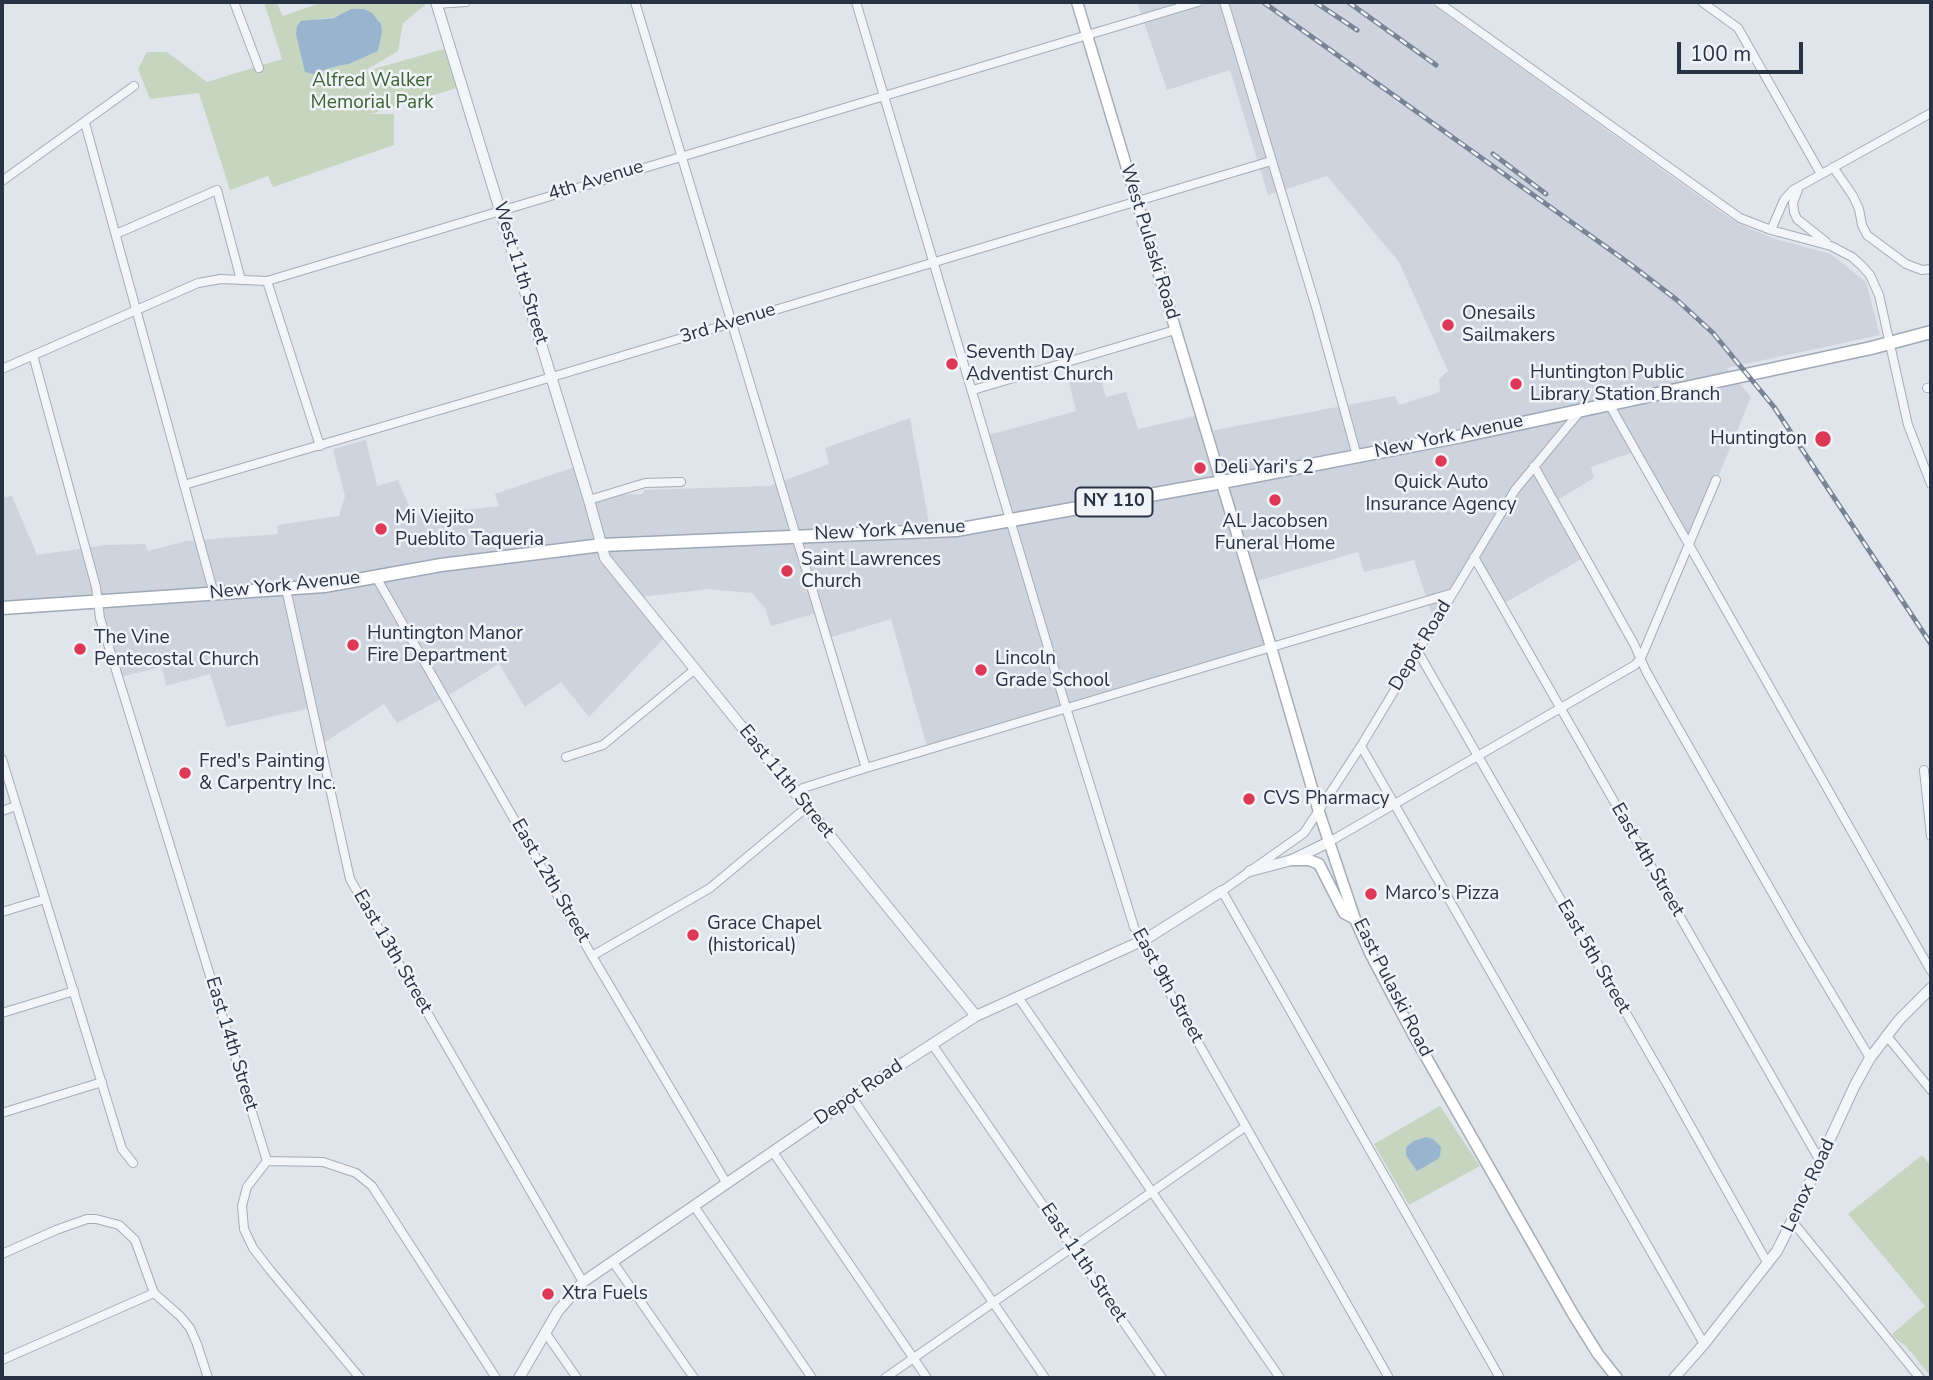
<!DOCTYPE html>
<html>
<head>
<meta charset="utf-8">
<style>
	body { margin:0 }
	#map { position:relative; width:1933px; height:1380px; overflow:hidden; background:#e0e5eb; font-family:"Nunito Sans",sans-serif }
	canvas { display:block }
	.frame { position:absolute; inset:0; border:4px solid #273244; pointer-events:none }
	.scale { position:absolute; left:1677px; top:42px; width:126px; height:32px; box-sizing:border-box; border:4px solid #273244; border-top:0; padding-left:9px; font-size:21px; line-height:24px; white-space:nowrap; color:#273244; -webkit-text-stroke:5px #f0f3f8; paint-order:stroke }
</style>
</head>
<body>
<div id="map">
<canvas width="1933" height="1380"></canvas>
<div class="frame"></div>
<div class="scale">100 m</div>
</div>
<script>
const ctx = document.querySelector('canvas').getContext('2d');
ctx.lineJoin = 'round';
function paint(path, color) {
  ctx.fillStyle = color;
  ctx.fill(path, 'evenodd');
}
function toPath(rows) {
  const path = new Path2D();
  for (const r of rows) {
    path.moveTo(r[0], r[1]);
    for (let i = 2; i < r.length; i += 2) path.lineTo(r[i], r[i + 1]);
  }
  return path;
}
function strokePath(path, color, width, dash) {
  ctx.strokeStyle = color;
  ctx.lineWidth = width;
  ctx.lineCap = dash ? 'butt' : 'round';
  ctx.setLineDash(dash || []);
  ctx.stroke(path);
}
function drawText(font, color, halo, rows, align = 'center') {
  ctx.font = font + ' "Nunito Sans",sans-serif';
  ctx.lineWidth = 5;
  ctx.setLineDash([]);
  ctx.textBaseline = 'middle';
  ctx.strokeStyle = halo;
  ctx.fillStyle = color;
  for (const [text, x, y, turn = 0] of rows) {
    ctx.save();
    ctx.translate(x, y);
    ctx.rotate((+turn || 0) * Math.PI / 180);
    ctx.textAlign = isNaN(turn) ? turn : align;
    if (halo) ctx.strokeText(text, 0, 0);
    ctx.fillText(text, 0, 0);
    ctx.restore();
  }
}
paint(toPath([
	[1137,2,1429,2,1728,217,1752,230,1779,240,1831,254,1866,282,1880,335,1727,368,1751,397,1690,546,1633,452,1591,467,1594,478,1556,501,1587,556,1503,604,1474,556,1434,621,1414,560,1364,572,1358,552,1250,583,1270,646,927,747,891,619,829,638,821,612,771,626,765,608,752,593,708,589,633,598,665,637,589,717,561,682,525,707,499,664,449,695,397,723,384,704,322,744,314,707,227,727,210,674,166,686,162,667,120,677,102,618,100,599,2,605,2,498,12,496,37,555,107,545,145,544,148,551,186,541,278,534,277,525,339,516,345,496,333,449,366,440,377,486,398,480,413,516,499,506,495,494,581,465,592,501,614,495,643,494,644,490,769,486,829,464,825,448,910,418,930,529,1012,518,989,435,1076,411,1067,374,1097,366,1106,397,1126,392,1138,429,1200,415,1205,432,1395,396,1399,405,1440,392,1439,379,1448,371,1399,262,1327,176,1268,195,1230,70,1167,90]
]), '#ced4dd');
paint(toPath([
	[264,2,276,2,283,16,323,2,424,2,425,5,403,23,398,51,363,72,444,49,457,88,371,114,394,114,394,145,273,187,268,176,230,190,199,93,150,99,138,69,147,52,167,52,207,82,282,59],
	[372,13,381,24,382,32,378,51,349,64,337,66,322,71,318,19],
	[1440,1106,1480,1166,1409,1205,1374,1144],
	[1922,1155,1931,1166,1931,1377,1906,1346,1896,1339,1892,1334,1925,1306,1848,1214]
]), '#c6d5c0');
paint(toPath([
	[351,9,364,9,372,13,381,24,382,32,378,51,349,64,337,66,313,74,305,72,296,34,297,26,301,21,334,18],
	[1426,1137,1433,1139,1441,1147,1440,1156,1438,1159,1417,1171,1406,1155,1406,1147,1414,1141]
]), '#98b4ce');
const minor = toPath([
	[234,2,259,68],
	[635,2,866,768],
	[856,2,1064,701,1134,927,1150,958,1389,1378],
	[1224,2,1316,307,1357,456],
	[1438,2,1740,218,1771,230,1831,246,1852,257,1862,266,1870,275,1879,295,1908,425,1931,484],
	[1702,2,1738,28,1821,174],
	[436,4,466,2],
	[85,123,214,594],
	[1833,167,1853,196,1859,209,1862,225,1867,235,1906,264,1922,270,1931,269],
	[2,181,134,86],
	[1799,187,1793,203,1794,212,1797,219,1826,242],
	[1771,230,1784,200,1793,190,1931,113],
	[116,234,217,190,241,280],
	[267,281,320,446],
	[33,355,96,587,100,618,267,1161],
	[2,369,198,283,221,279,267,281,1198,2],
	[1927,388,1931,387],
	[973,390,1175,330],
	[1609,404,1931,971],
	[1534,466,1634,644,1646,671,1665,705,1797,936,1870,1058],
	[184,485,552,377,1271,161],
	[589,500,645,483,681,482],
	[1474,557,1820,1161],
	[376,577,592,956,727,1184],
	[286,589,350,879,583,1282],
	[1418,652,1667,1084,1768,1264],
	[1361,746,1704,1344],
	[566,757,603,745,694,670],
	[2,759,122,1149,133,1163],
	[1924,770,1931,836],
	[796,793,803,788,866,768,1453,593],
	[2,811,16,806],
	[1329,842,1635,665,1641,658,1716,480],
	[2,912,45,899],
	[592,956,710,888,807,807],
	[1018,997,1280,1378],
	[2,1013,74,991],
	[1886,1035,1931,1090],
	[932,1044,1162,1378],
	[852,1097,1045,1378],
	[2,1113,102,1082],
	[773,1152,927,1378],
	[267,1161,323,1162,356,1173,372,1186,496,1378],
	[267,1161,247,1187,242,1206,244,1229,253,1248,270,1270,360,1378],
	[694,1206,812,1378],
	[1792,1221,1920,1378],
	[2,1254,56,1230,87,1219,96,1219,119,1225,135,1240,154,1293,180,1316,190,1328,197,1344,208,1378],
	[613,1262,694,1378],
	[545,1332,577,1378],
	[2,1360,154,1293],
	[885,1378,1245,1127],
	[1500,1378,1222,891,1304,833,1361,746,1515,490,1582,409]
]);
const tertiary = toPath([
	[436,2,589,500,605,558,976,1016],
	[1250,871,1292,860,1329,842],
	[519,1378,558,1311,583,1282,886,1074,976,1016,1146,939,1222,891],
	[1674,1378,1704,1344,1777,1251,1792,1221,1855,1085,1870,1058,1899,1020,1931,988]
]);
const secondary = toPath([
	[1077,2,1271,647,1319,812,1355,919,1371,955,1414,1036,1573,1314,1598,1354,1617,1378],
	[1292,860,1309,860,1319,864,1344,913,1355,919]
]);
const primary = toPath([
	[2,608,324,586,441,565,602,545,956,530,1233,480,1462,436,1871,348,1931,332]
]);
strokePath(minor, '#a5acb6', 10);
strokePath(tertiary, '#a5acb6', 12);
strokePath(secondary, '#a5acb6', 13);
strokePath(primary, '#9ea9b8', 15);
strokePath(minor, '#f3f5f8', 8);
strokePath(tertiary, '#f3f5f8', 10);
strokePath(secondary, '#fff', 10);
strokePath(primary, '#fff', 12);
const rail = toPath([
	[1263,2,1630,264,1677,300,1713,333,1774,407,1931,644],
	[1315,2,1357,30],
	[1348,2,1436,65],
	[1493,154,1546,194]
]);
strokePath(rail, '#788496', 5);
strokePath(rail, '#f0f3f8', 2.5, [8]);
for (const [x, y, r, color] of [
	[1448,325,7,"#dc3956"],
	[952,364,7,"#dc3956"],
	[1516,384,7,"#dc3956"],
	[1823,439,9,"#dc3956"],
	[1441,461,7,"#dc3956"],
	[1200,468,7,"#dc3956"],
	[1275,500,7,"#dc3956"],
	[381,529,7,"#dc3956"],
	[787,571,7,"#dc3956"],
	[353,645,7,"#dc3956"],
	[80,649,7,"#dc3956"],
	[981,670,7,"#dc3956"],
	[185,773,7,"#dc3956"],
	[1249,799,7,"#dc3956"],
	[1371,894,7,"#dc3956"],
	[693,935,7,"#dc3956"],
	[548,1294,7,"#dc3956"]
]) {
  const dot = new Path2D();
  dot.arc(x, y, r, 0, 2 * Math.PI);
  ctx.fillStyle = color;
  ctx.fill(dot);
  strokePath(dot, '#f0f3f8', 2.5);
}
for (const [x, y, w] of [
	[1114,502,77]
]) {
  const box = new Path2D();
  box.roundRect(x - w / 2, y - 14.5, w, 29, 5);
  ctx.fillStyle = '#f0f3f8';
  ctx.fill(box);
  strokePath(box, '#273244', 2);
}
drawText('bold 18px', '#273244', null, [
	["NY 110",1114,502]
]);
drawText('19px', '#3d6133', '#f0f3f8', [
	["Alfred Walker",372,81],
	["Memorial Park",372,103]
]);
drawText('19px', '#273244', '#f0f3f8', [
	["4th Avenue",596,181,-17],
	["West Pulaski Road",1149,242,73],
	["West 11th Street",520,273,73],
	["3rd Avenue",728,324,-17],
	["New York Avenue",1449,437,-12],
	["New York Avenue",890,531,-3],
	["New York Avenue",285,586,-6],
	["Depot Road",1421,646,-59],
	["East 11th Street",786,782,51],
	["East 4th Street",1647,860,60],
	["East 12th Street",550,881,60],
	["East 13th Street",392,952,60],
	["East 5th Street",1593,957,60],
	["East 9th Street",1167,986,61],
	["East Pulaski Road",1392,988,63],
	["East 14th Street",231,1044,73],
	["Depot Road",859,1093,-34],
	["Lenox Road",1809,1186,-65],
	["East 11th Street",1083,1263,56]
]);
drawText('19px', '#273244', '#f0f3f8', [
	["Onesails",1462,314],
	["Sailmakers",1462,336],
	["Seventh Day",966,353],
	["Adventist Church",966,375],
	["Huntington Public",1530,373],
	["Library Station Branch",1530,395],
	["Huntington",1807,439,"right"],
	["Deli Yari's 2",1214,468],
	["Quick Auto",1441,483,"center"],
	["Insurance Agency",1441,505,"center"],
	["Mi Viejito",395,518],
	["Pueblito Taqueria",395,540],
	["AL Jacobsen",1275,522,"center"],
	["Funeral Home",1275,544,"center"],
	["Saint Lawrences",801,560],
	["Church",801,582],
	["Huntington Manor",367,634],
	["Fire Department",367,656],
	["The Vine",94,638],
	["Pentecostal Church",94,660],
	["Lincoln",995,659],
	["Grade School",995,681],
	["Fred's Painting",199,762],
	["& Carpentry Inc.",199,784],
	["CVS Pharmacy",1263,799],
	["Marco's Pizza",1385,894],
	["Grace Chapel",707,924],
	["(historical)",707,946],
	["Xtra Fuels",562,1294]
], 'left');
</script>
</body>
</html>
